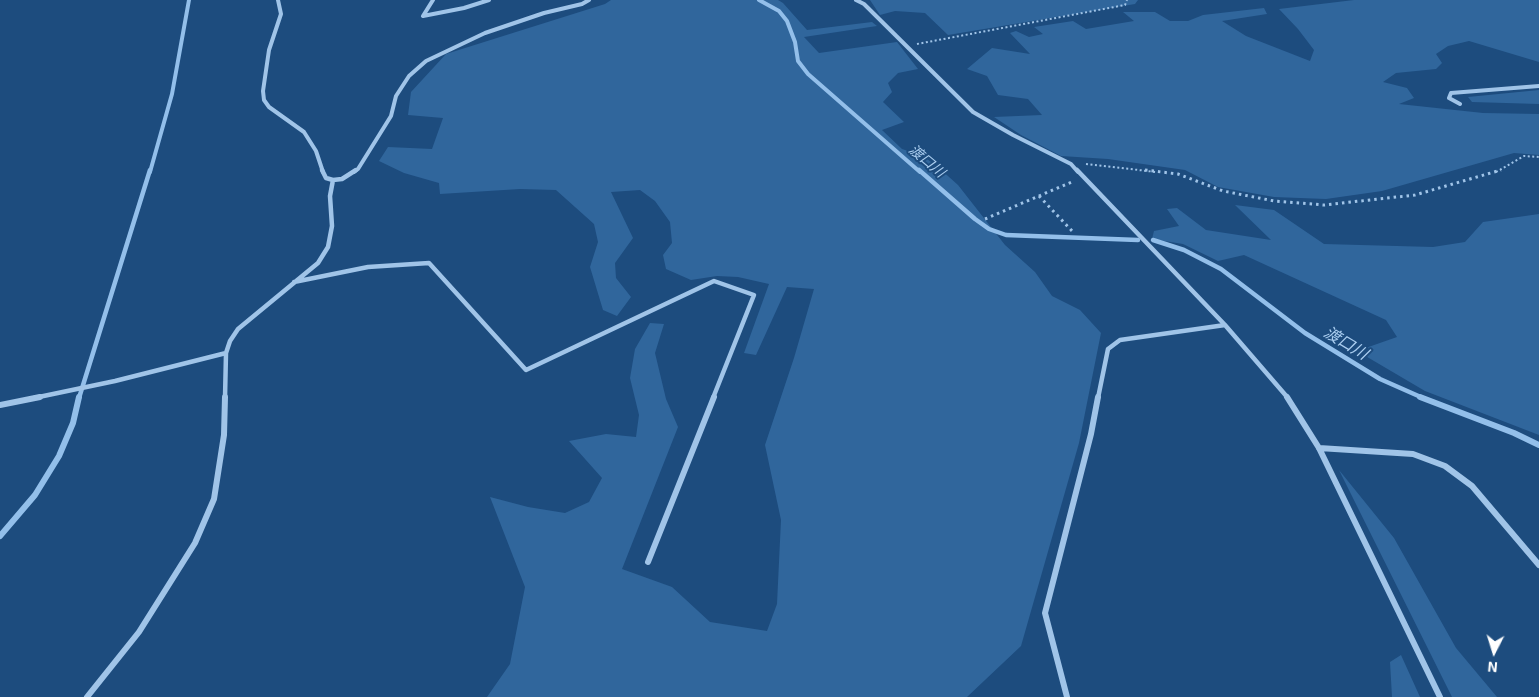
<!DOCTYPE html>
<html>
<head>
<meta charset="utf-8">
<style>
	body { margin:0 }
	#map { position:relative; width:1539px; height:697px; overflow:hidden; background:#1d4c7e; font-family:"Exo 2",sans-serif }
	canvas { display:block }
	.north { position:absolute; left:1469px; top:627px; width:50px; height:50px; -webkit-text-stroke:4px #1d4c7e; paint-order:stroke; rotate:185deg; font-size:14px; font-weight:700; line-height:20px; text-align:center; color:#fff }
	.north::after { content:''; display:block; margin:auto; width:18px; height:22px; background:#fff; clip-path:polygon(50% 0,100% 100%,50% 72%,0 100%) }
</style>
</head>
<body>
<div id="map">
<canvas width="1539" height="697"></canvas>
<div class="north">N</div>
</div>
<script>
const ctx = document.querySelector('canvas').getContext('2d');
ctx.lineJoin = 'round';
function paint(path, color) {
  ctx.fillStyle = color;
  ctx.fill(path, 'evenodd');
}
function toPath(rows) {
  const path = new Path2D();
  for (const r of rows) {
    path.moveTo(r[0], r[1]);
    for (let i = 2; i < r.length; i += 2) path.lineTo(r[i], r[i + 1]);
  }
  return path;
}
function strokePath(path, color, width, dash) {
  ctx.strokeStyle = color;
  ctx.lineWidth = width;
  ctx.lineCap = dash ? 'butt' : 'round';
  ctx.setLineDash(dash || []);
  ctx.stroke(path);
}
function drawText(font, color, halo, rows, align = 'center') {
  ctx.font = font + ' "Exo 2","Noto Sans JP",sans-serif';
  ctx.lineWidth = 4;
  ctx.setLineDash([]);
  ctx.textBaseline = 'middle';
  ctx.strokeStyle = halo;
  ctx.fillStyle = color;
  for (const [text, x, y, turn = 0] of rows) {
    ctx.save();
    ctx.translate(x, y);
    ctx.rotate((+turn || 0) * Math.PI / 180);
    ctx.textAlign = isNaN(turn) ? turn : align;
    if (halo) ctx.strokeText(text, 0, 0);
    ctx.fillText(text, 0, 0);
    ctx.restore();
  }
}
paint(toPath([
	[611,0,778,0,783,3,807,30,872,22,877,26,804,37,819,53,897,42,918,69,898,73,888,83,892,92,883,102,904,122,882,130,902,149,923,156,939,168,958,185,1005,245,1035,272,1052,296,1080,310,1101,333,1079,443,1021,646,967,697,487,697,510,664,525,587,490,497,528,507,565,513,589,502,602,478,569,441,606,434,636,437,639,415,630,378,635,349,650,323,664,324,655,353,666,399,678,427,622,569,672,587,710,622,767,631,777,604,781,520,765,445,794,358,814,289,787,287,756,355,744,353,769,284,738,277,717,276,691,280,666,269,663,255,672,243,670,222,655,201,640,190,611,192,633,238,615,263,616,278,631,297,617,316,603,310,590,267,598,242,594,224,556,190,520,189,440,194,439,183,404,173,379,161,388,147,432,149,443,118,408,115,411,92,446,54,605,4],
	[870,0,1138,0,1135,4,948,35,925,13,895,11,880,15],
	[1354,0,1539,0,1539,62,1469,41,1448,46,1436,54,1442,63,1436,69,1396,73,1383,82,1407,88,1414,98,1399,104,1483,113,1539,114,1539,155,1514,153,1382,191,1326,199,1274,197,1218,187,1185,170,1108,159,1061,156,1021,135,994,117,1042,115,1028,99,998,95,987,76,967,69,992,48,1030,54,1010,33,1016,31,1029,37,1043,34,1034,27,1073,21,1086,29,1134,21,1123,12,1155,12,1170,21,1188,21,1203,15,1264,8,1267,14,1222,21,1246,36,1310,61,1314,50,1298,29,1279,9],
	[1539,90,1539,104,1472,102,1468,97],
	[1235,205,1274,210,1324,244,1433,247,1465,242,1483,222,1539,214,1539,435,1425,391,1357,351,1397,337,1386,320,1244,255,1218,261,1183,244,1152,239,1154,231,1179,226,1167,209,1177,208,1206,230,1271,240],
	[1339,470,1394,538,1456,648,1497,697,1452,697],
	[1401,655,1420,697,1392,697,1390,662]
]), '#30669c');
strokePath(toPath([
	[759,0,779,11,787,21,795,42,798,61,808,74,920,172],
	[150,172,172,94,189,0]
]), '#93bfea', 4);
strokePath(toPath([
	[919,170,975,219,989,229,1006,235,1138,240],
	[1153,240,1184,250,1221,269,1305,333,1380,379,1423,398],
	[79,398,150,170]
]), '#93bfea', 4.5);
strokePath(toPath([
	[1420,397,1514,433,1539,445],
	[0,536,35,495,59,456,73,423,79,397]
]), '#93bfea', 6);
strokePath(toPath([
	[917,44,1125,5,1127,0],
	[1086,164,1156,172],
	[1496,172,1524,156,1539,157]
]), '#a0c4e8', 2, [2, 2.5]);
strokePath(toPath([
	[1145,170,1178,174,1223,191,1274,201,1324,205,1415,195,1501,170],
	[1039,196,1073,232],
	[985,219,1074,181]
]), '#a0c4e8', 3, [2.5, 4]);
strokePath(toPath([
	[278,0,281,14,269,50,263,91,264,100,269,107,304,132,316,151,323,172],
	[433,0,423,16,464,8,489,0],
	[856,0,864,4,973,112,1013,135,1071,164,1078,172],
	[1460,104,1449,98,1451,93,1539,86],
	[354,172,358,169,391,116,396,96,409,76,426,61,485,33,544,13,582,4,589,0]
]), '#a0c4e8', 4);
strokePath(toPath([
	[322,170,326,178,333,180,342,179,356,170],
	[1077,170,1225,325,1288,398],
	[294,282,368,267,429,263,526,370,714,281,754,295,713,398],
	[34,398,115,381,226,353],
	[225,398,226,353,230,341,238,329,318,263,328,247,332,226,330,196,333,180],
	[1098,398,1108,349,1120,340,1225,325]
]), '#a0c4e8', 4.5);
strokePath(toPath([
	[1287,397,1319,448,1440,697],
	[0,405,40,397],
	[1319,448,1413,454,1445,466,1472,486,1539,565],
	[648,562,714,397],
	[87,697,139,632,195,543,214,499,224,435,225,397],
	[1067,697,1045,613,1091,434,1098,397]
]), '#a0c4e8', 6);
drawText('italic 14px', '#abcef0', '#1d4c7e', [
	["渡口川",927,161,40]
]);
drawText('italic 16px', '#abcef0', '#1d4c7e', [
	["渡口川",1346,343,31]
]);
</script>
</body>
</html>
